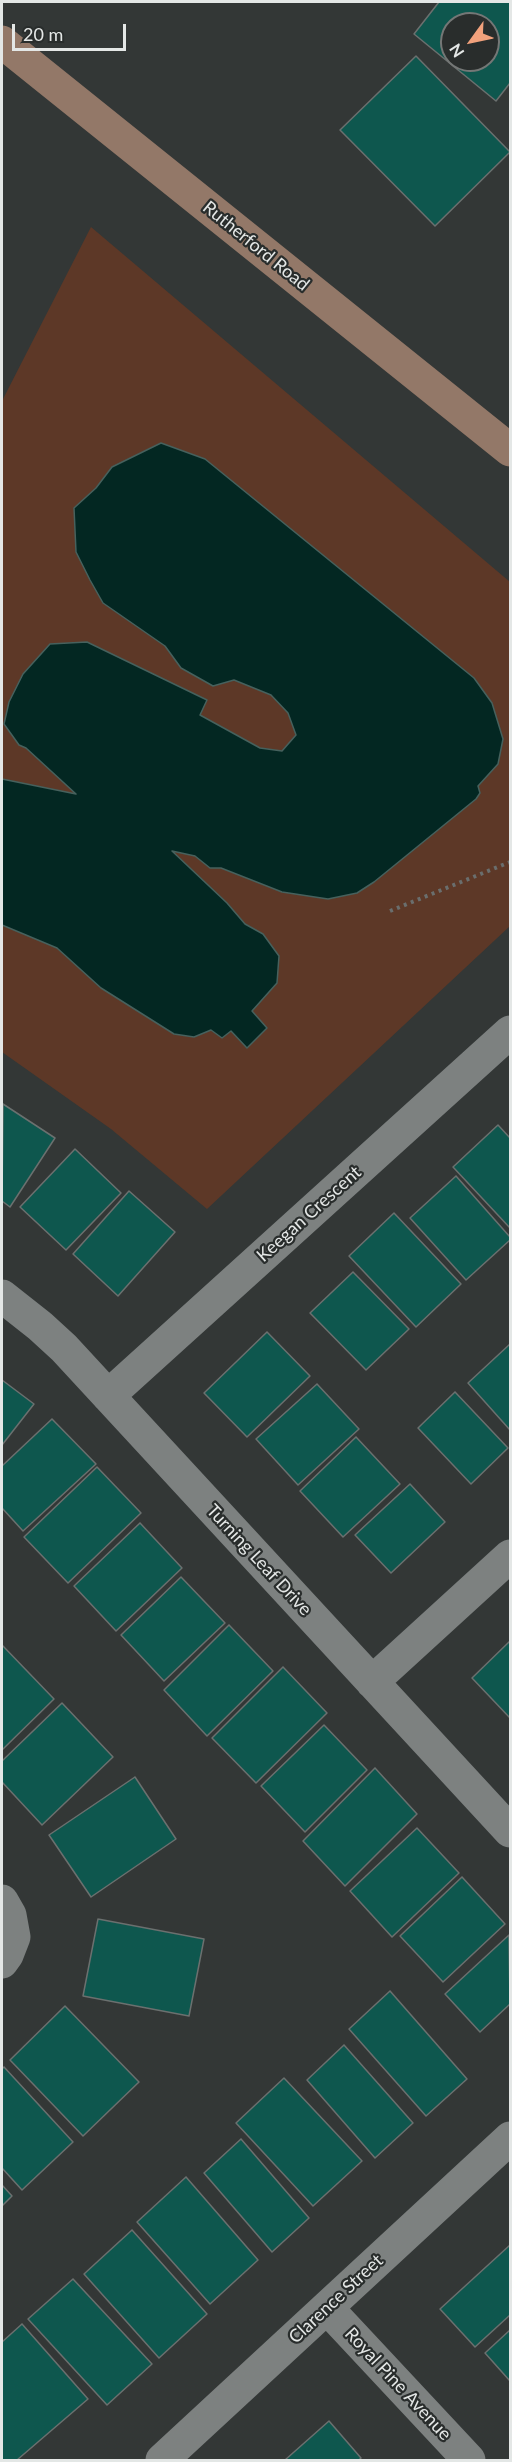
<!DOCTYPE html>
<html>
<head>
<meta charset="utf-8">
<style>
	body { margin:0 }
	#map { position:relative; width:512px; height:2462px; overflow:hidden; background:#333736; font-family:Lato,sans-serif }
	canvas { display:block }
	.frame { position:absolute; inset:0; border:3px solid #e4e7e6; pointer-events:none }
	.north { position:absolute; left:440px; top:12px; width:60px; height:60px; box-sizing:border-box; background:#292d2c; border:2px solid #747776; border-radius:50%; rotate:237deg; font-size:16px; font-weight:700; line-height:24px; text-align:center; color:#e4e7e6 }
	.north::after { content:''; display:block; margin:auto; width:21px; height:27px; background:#f1a17c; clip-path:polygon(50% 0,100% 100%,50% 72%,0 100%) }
	.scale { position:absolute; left:12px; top:24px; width:114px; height:27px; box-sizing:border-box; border:3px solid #e4e7e6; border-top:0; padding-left:8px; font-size:18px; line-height:21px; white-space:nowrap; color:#e4e7e6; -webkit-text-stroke:4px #292d2c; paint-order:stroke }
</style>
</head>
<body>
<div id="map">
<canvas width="512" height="2462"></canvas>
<div class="frame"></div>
<div class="north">N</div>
<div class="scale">20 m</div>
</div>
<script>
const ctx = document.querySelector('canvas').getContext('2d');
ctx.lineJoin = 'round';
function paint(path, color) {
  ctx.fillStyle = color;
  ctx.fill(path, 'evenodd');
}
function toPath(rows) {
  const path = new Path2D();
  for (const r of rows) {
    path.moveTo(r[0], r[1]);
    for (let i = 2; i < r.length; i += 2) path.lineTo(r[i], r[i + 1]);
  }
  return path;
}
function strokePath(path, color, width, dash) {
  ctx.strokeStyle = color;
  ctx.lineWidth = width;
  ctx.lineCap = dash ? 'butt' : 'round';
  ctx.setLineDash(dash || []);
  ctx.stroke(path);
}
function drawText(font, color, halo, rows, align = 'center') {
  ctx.font = font + ' Lato,sans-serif';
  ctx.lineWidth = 4.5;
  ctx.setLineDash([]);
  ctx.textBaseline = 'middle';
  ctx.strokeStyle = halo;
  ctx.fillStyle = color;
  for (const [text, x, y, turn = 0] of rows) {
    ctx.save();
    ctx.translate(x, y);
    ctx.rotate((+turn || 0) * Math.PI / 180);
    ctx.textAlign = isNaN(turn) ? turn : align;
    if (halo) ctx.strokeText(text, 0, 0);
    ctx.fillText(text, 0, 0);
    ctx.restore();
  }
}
paint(toPath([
	[91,227,510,582,510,926,207,1209,111,1129,2,1052,2,401]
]), '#5d3827');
const water = toPath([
	[161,443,205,459,474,678,492,703,503,739,498,764,478,786,480,793,476,799,374,882,357,893,328,899,282,892,221,868,210,868,195,856,172,851,227,903,245,924,263,934,279,956,277,983,252,1011,267,1028,247,1048,231,1031,222,1038,211,1030,194,1037,174,1034,101,988,57,948,2,925,2,779,76,794,26,748,19,745,4,724,9,702,23,674,50,644,87,642,207,700,200,715,260,748,282,751,296,735,288,713,271,695,234,680,213,686,181,668,165,646,103,603,90,580,76,552,74,508,96,488,112,467,161,443]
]);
paint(water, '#032722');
strokePath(water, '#46615d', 1.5);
const building = toPath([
	[439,2,510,2,510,83,496,101,414,34,439,2],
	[452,24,488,24,488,60,452,60,452,24],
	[416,56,510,152,435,226,340,130,416,56],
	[3,1104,55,1138,10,1207,2,1201,3,1104],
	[498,1125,510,1138,510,1228,453,1167,498,1125],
	[75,1149,121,1193,66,1250,20,1207,75,1149],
	[456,1176,510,1237,510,1240,466,1280,410,1218,456,1176],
	[129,1191,175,1232,118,1296,73,1254,129,1191],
	[394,1213,461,1284,416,1327,349,1256,394,1213],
	[353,1272,409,1329,366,1370,310,1313,353,1272],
	[267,1332,310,1376,247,1437,204,1393,267,1332],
	[510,1344,510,1430,468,1383,510,1344],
	[2,1380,34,1404,2,1445,2,1380],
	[317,1384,359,1429,298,1485,256,1439,317,1384],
	[455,1392,508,1448,471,1484,418,1428,455,1392],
	[52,1419,96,1464,23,1531,2,1508,2,1466,52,1419],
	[356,1437,400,1484,343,1537,300,1491,356,1437],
	[97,1467,141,1513,68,1583,24,1537,97,1467],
	[410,1484,445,1522,391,1573,355,1535,410,1484],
	[140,1523,182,1568,116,1631,74,1586,140,1523],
	[181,1577,225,1623,164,1681,121,1635,181,1577],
	[229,1625,273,1671,207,1736,164,1690,229,1625],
	[510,1641,510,1718,472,1678,510,1641],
	[2,1645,54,1699,2,1750,2,1645],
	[283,1667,327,1713,256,1783,212,1738,283,1667],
	[62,1703,113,1757,42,1825,2,1782,2,1761,62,1703],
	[324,1725,367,1770,305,1832,261,1786,324,1725],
	[375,1768,417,1814,345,1886,303,1841,375,1768],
	[135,1777,176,1839,91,1897,49,1835,135,1777],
	[417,1828,459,1873,392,1937,350,1891,417,1828],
	[462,1877,505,1924,443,1982,400,1936,462,1877],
	[98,1919,204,1939,189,2016,83,1996,98,1919],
	[509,1935,510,2004,480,2032,445,1994,509,1935],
	[390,1991,467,2079,426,2116,349,2029,390,1991],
	[65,2006,139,2082,83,2136,10,2060,65,2006],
	[344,2045,413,2123,375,2158,307,2080,344,2045],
	[4,2067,73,2142,22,2190,2,2168,2,2069,4,2067],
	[284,2078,362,2161,313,2206,236,2123,284,2078],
	[241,2139,309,2218,272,2252,204,2173,241,2139],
	[186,2177,258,2260,210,2304,137,2222,186,2177],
	[2,2185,12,2196,2,2206,2,2185],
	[132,2230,207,2314,159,2358,84,2274,132,2230],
	[510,2245,510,2315,475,2347,440,2309,510,2245],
	[73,2279,152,2364,107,2405,28,2319,73,2279],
	[22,2324,88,2399,17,2460,2,2460,2,2342,22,2324],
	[510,2330,510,2381,485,2353,510,2330],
	[329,2421,361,2458,359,2460,285,2460,329,2421]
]);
paint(building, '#0e574e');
strokePath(building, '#6b706f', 1.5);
strokePath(toPath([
	[390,911,510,862]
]), '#6a6e6d', 4, [3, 4.5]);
strokePath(toPath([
	[2,1296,40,1326,64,1348,510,1831],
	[108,1396,510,1032],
	[372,1682,510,1556],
	[2,1901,10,1915,14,1937,7,1955,2,1962],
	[327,2308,469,2460],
	[162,2460,510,2138]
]), '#7d8180', 33);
strokePath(toPath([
	[2,42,510,450]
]), '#937868', 33);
drawText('18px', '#e4e7e6', '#292d2c', [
	["Rutherford Road",256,246,39],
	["Keegan Crescent",309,1214,-42],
	["Turning Leaf Drive",259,1560,47],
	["Clarence Street",336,2299,-43],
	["Royal Pine Avenue",398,2384,47]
]);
</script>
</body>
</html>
